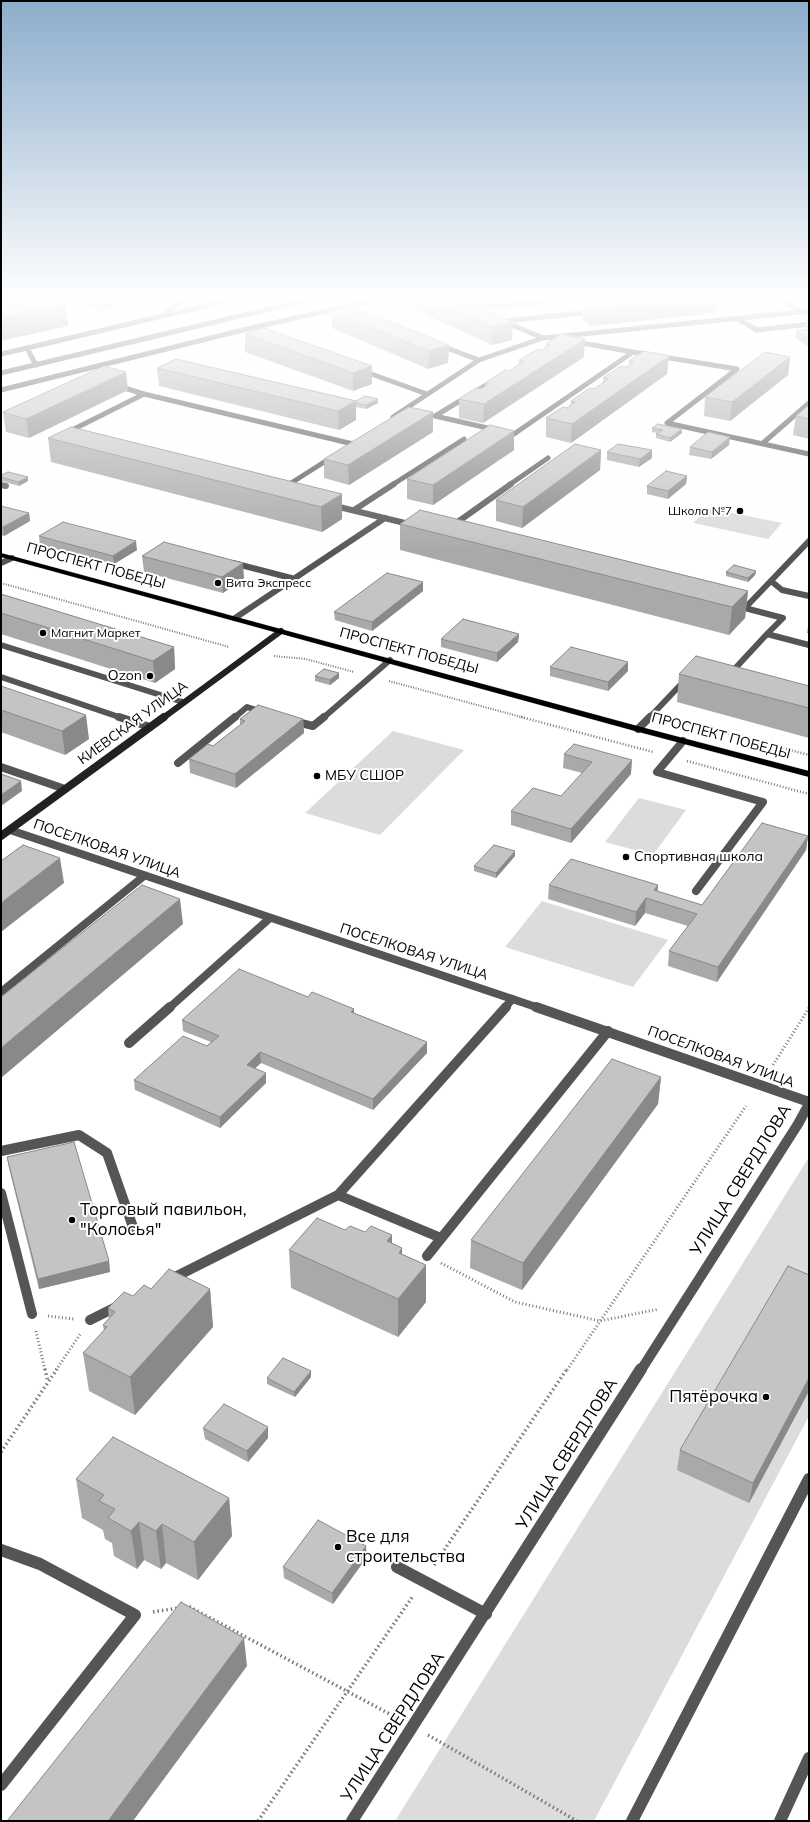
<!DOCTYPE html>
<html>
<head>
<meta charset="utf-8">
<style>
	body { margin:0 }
	#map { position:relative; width:810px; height:1822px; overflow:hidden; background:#fff; font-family:Mulish,sans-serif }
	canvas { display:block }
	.frame { position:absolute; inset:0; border:2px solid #000; pointer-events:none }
</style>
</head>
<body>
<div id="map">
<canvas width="810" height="1822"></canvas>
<div class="frame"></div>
</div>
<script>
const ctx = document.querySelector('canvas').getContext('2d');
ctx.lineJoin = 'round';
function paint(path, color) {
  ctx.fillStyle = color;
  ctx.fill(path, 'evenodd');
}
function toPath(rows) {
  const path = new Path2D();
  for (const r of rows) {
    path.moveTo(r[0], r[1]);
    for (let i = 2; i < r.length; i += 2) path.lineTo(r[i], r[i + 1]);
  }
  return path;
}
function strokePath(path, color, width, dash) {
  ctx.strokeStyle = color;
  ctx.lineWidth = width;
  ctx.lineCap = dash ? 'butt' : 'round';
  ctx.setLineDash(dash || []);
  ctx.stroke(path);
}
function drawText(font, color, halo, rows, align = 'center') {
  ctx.font = font + ' Mulish,sans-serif';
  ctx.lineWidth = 4;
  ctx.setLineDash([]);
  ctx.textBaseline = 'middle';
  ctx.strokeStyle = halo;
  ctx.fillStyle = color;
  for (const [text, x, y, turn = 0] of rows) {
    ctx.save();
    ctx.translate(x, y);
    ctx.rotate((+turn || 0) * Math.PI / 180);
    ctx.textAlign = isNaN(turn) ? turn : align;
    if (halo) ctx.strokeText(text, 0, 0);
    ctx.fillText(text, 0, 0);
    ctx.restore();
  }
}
paint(toPath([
	[708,508,782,523,768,539,693,523],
	[393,731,464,750,380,835,305,813],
	[639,798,686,810,653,855,605,842],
	[542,901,668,940,633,987,505,947],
	[809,1157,809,1416,594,1821,395,1821]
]), '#dcdcdc');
const primary = toPath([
	[1,553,641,727,809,771,809,777,635,731,1,557,1,553]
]);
strokePath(primary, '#dbdbdb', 1);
strokePath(toPath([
	[1,583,229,647],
	[274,656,306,659,354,672],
	[389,681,525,718]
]), '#777', 2, [1, 1.5]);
strokePath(toPath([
	[521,717,653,752],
	[670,718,809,755],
	[687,761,809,794]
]), '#777', 2.5, [1, 2]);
strokePath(toPath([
	[773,1065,809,1008],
	[441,1263,515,1302,600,1321,659,1309],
	[48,1316,74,1319],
	[36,1331,45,1370],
	[56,1370,81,1333],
	[567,1370,746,1106]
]), '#777', 3, [1, 2.5]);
strokePath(toPath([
	[45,1369,48,1382],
	[1,1452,57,1369],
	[434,1565,567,1369],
	[185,1607,188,1606,397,1718],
	[153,1612,178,1608],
	[428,1735,577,1821],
	[258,1821,413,1596]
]), '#777', 3.5, [1.5, 3]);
strokePath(toPath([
	[481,299,487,304,498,306,570,299],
	[782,299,801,312],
	[706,301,721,299],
	[54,307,74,299],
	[166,312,187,299],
	[738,319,757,330,809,324],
	[504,321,591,312],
	[505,322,543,338],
	[439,345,479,360],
	[633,352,737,369,667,423,809,454],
	[1,354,27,348],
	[36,365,27,348,235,299],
	[363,371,427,394],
	[493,381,435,416,514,434,633,352,576,342],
	[118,386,144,394],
	[393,417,479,360,543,338,809,311],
	[68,432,144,394,353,444],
	[763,443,809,403],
	[288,485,332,457],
	[392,485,464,439],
	[509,485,548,458]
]), '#555', 5);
strokePath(toPath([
	[1,485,6,486],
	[284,488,290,484],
	[331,505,413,525],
	[354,510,394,484],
	[452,526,511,484],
	[1,563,12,558],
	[233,563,295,579],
	[771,581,782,590,809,596],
	[737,606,783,618,767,634,809,645],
	[745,608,809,541],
	[235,618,385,518],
	[1,645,183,702],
	[729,675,767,634],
	[1,677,122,718],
	[234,718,247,707,263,712],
	[323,718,390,660],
	[649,718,686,679]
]), '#555', 6);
strokePath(toPath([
	[119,717,150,727],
	[293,721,313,726,324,717],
	[638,729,650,717],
	[683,741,657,772,763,802,696,891],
	[178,763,235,717],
	[1,767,65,789],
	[1,992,144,876],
	[169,1008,270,918],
	[505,1008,512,999]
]), '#555', 8);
strokePath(toPath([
	[129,1043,170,1007],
	[1,1151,79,1135,107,1153,134,1230],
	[1,1193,32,1314],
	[441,1238,338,1195,506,1007],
	[427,1256,608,1031],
	[171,1279,338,1195],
	[90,1320,118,1306]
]), '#555', 10);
strokePath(toPath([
	[1,1550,40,1564,135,1615,1,1785],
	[397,1567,486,1614]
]), '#555', 12);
strokePath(toPath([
	[1,373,311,299],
	[1,390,247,329,379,299]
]), '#555', 5);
strokePath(toPath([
	[10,830,539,1008]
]), '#555', 8);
strokePath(toPath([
	[536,1007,809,1102],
	[641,1370,798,1124,809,1104]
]), '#555', 10);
strokePath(toPath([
	[352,1821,641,1369],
	[632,1821,809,1479],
	[780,1821,809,1758]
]), '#555', 12);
strokePath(toPath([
	[163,718,281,631]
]), '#222', 6);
strokePath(toPath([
	[1,836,164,717]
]), '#222', 8);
paint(primary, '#000');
paint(toPath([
	[81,299,128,299,103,311,82,306],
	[411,299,460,299,512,340,492,345,411,308],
	[609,299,717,299,715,313,590,326,582,319,583,301],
	[798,299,809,299,806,304],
	[331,311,449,345,448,363,428,369,332,328],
	[806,320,809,320,809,347,795,338,796,331,809,329,805,327],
	[245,334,372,366,372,384,353,391,245,352],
	[561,334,584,357,483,423,459,418,459,399,485,386,485,383,509,371,519,364,519,360,545,348,546,344],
	[669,356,667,374,571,443,546,437,546,418,567,408,570,406,571,401,594,389,603,383,603,378,629,365,629,361],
	[790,357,788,375,730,421,704,416,705,397],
	[157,368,356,401,378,403,366,409,356,407,356,420,339,430,159,386],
	[128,390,29,438,6,432,3,412],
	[809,405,809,439,793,435,796,416],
	[433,412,433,432,349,485,324,478,324,459],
	[652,428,682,429,682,433,670,442,656,438,656,434,658,433,652,432],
	[48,438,342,494,342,519,322,532,51,462],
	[729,445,711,459,689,455,690,447],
	[514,450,433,505,407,499,407,479],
	[601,450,600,470,522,528,496,521,496,500],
	[607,452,652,458,639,467,607,460],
	[1,475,28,481,19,486,1,481],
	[687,476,686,484,668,499,647,494,647,486],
	[1,506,29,513,30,521,4,536,1,535],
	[400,524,748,591,745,618,729,635,400,550],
	[39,536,137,550,114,564,40,545],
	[142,556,244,578,223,593,144,572],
	[756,571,755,575,748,582,726,576,726,572],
	[423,591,372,631,335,620,334,612],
	[1,594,174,647,175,669,155,683,1,634],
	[809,620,809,634,807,633],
	[519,634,518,642,497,662,441,647,441,639],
	[628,662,628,671,608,691,550,676,550,667],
	[339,673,339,678,330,685,315,681,315,676],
	[679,674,809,686,809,738,677,702],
	[1,686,89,739,65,755,1,732],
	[240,719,303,719,304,733,236,788,190,773,189,759,213,746,240,725],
	[574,744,631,774,571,843,511,825,511,811,561,796,582,773,563,768,564,754],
	[808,836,806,850,717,982,668,966,669,951,688,926,645,913,635,926,548,899,549,885,658,885,657,891,702,905],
	[515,856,496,878,474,871,474,866],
	[308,997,354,1013,427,1042,427,1053,373,1110,261,1063,255,1068,266,1083,220,1128,135,1090,134,1080,207,1046,211,1042,183,1031,182,1020],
	[661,1077,658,1104,522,1290,470,1268,471,1240],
	[7,1157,109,1261,110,1272,39,1289,9,1168],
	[345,1230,392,1235,392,1243,402,1248,402,1254,426,1265,426,1302,398,1337,291,1288,289,1250],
	[809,1275,809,1391,749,1503,677,1470,680,1450],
	[151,1289,210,1289,213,1327,135,1415,89,1391,83,1353,104,1331,103,1325,109,1318,108,1308],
	[311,1377,295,1397,267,1384,267,1378],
	[268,1427,268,1438,248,1462,205,1439,203,1428],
	[76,1479,229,1498,232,1536,198,1580,166,1563,161,1569,144,1560,137,1569,114,1556,112,1543,105,1539,103,1530,82,1518],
	[367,1557,333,1604,284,1578,283,1567]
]), '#a9a9a9');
paint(toPath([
	[102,299,128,299,103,311],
	[690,299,717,299,715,313,590,326,591,309],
	[807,299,809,299,809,304,806,304],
	[66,304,68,326,1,341,1,318],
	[513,322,512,340,492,345,492,327],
	[585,339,584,357,483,423,484,404],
	[449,345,448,363,428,369,429,351],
	[669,356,667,374,571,443,572,424],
	[790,357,788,375,730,421,732,402],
	[372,366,372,384,353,391,353,373],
	[126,372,128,390,29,438,26,419],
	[378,399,378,403,366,409,366,405],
	[356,401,356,420,339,430,338,411],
	[433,412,433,432,349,485,348,465],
	[682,429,682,433,670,442,670,438],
	[514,431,514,450,433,505,433,485],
	[730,437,729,445,711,459,712,452],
	[601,450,600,470,522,528,523,507],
	[652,450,652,458,639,467,640,459],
	[687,476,686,484,668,499,668,491],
	[28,477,28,481,19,486,18,482],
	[342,494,342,519,322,532,321,507],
	[29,513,30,521,4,536,3,527],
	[136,541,137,550,114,564,113,556],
	[243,563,244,578,223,593,222,577],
	[756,571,755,575,748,582,748,578],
	[423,582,423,591,372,631,372,622],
	[748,591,745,618,729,635,732,607],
	[519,634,518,642,497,662,497,653],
	[174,647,175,669,155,683,153,661],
	[628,662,628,671,608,691,608,682],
	[339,673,339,678,330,685,330,680],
	[86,715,89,739,65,755,62,731],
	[303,719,304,733,236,788,235,774],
	[632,760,631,774,571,843,571,829],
	[21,781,22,791,1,806,1,795],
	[808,836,806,850,717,982,718,967],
	[515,851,515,856,496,878,496,873],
	[60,858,64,883,1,932,1,903],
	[658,885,657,899,654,890],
	[646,898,645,913,635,926,636,912],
	[180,899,183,924,1,1078,1,1048],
	[354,1009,354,1019,351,1012],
	[427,1042,427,1053,373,1110,373,1099],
	[260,1052,261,1063,248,1075,247,1065],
	[266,1073,266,1083,220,1128,220,1117],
	[661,1077,658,1104,522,1290,523,1263],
	[392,1235,392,1273,387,1241],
	[402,1248,402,1286,399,1253],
	[109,1261,110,1272,39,1289,38,1279],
	[426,1265,426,1302,398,1337,398,1299],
	[210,1289,213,1327,135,1415,130,1377],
	[311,1371,311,1377,295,1397,294,1392],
	[809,1378,809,1391,749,1503,753,1483],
	[268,1427,268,1438,248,1462,247,1451],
	[229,1498,232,1536,198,1580,194,1542],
	[139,1522,144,1560,137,1569,131,1531],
	[162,1524,166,1563,161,1569,156,1531],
	[366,1546,367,1557,333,1604,332,1593],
	[244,1638,247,1666,133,1821,108,1821]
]), '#898989');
const building = toPath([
	[41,299,56,299,66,304,1,318,1,308,41,299],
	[429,299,460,299,513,322,492,327,429,299],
	[609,299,690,299,591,309,583,301,609,299],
	[351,306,449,345,429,351,331,311,351,306],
	[264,328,372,366,353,373,245,334,264,328],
	[809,329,809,339,796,331,809,329],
	[561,334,585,339,484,404,459,399,476,388,481,389,489,384,485,383,505,370,509,371,524,361,519,360,538,349,542,350,550,345,546,344,561,334],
	[644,351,669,356,572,424,546,418,563,407,567,408,575,402,571,401,590,388,594,389,608,379,603,378,621,366,626,367,634,362,629,361,644,351],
	[765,352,790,357,732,402,705,397,765,352],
	[176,359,356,401,338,411,157,368,176,359],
	[104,366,126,372,26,419,3,412,104,366],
	[365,396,378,399,366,405,356,403,356,401,365,396],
	[809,405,809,419,796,416,809,405],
	[409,407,433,412,348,465,324,459,409,407],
	[658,424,682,429,670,438,656,434,663,430,652,428,658,424],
	[490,425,514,431,433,485,407,479,490,425],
	[71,427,342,494,321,507,48,438,71,427],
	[708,432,730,437,712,452,690,447,708,432],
	[575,444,601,450,523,507,496,500,575,444],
	[618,444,652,450,640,459,607,452,618,444],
	[666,471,687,476,668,491,647,486,666,471],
	[8,472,28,477,18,482,1,477,1,475,8,472],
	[1,506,29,513,3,527,1,527,1,506],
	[420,510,748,591,732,607,400,524,420,510],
	[63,522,136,541,113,556,39,536,63,522],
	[164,542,243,563,222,577,142,556,164,542],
	[734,565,756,571,748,578,726,572,734,565],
	[387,573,423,582,372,622,334,612,387,573],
	[1,594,174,647,153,661,1,613,1,594],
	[463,619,519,634,497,653,441,639,463,619],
	[571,647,628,662,608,682,550,667,571,647],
	[696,656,809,686,809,708,679,674,696,656],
	[324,669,339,673,330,680,315,676,324,669],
	[1,686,86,715,62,731,1,710,1,686],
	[258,705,303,719,235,774,189,759,208,744,213,746,245,721,240,719,258,705],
	[574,744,632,760,571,829,511,811,533,788,561,796,592,762,564,754,574,744],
	[1,774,21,781,1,795,1,774],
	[762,823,808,836,718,967,669,951,697,914,646,898,636,912,549,885,571,859,658,885,654,890,702,905,762,823],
	[23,845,60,858,1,903,1,861,23,845],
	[494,845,515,851,496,873,474,866,494,845],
	[142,885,180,899,1,1048,1,997,142,885],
	[239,969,308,997,312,992,354,1009,351,1012,427,1042,373,1099,260,1052,247,1065,266,1073,220,1117,134,1080,183,1036,207,1046,219,1036,182,1020,239,969],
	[612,1059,661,1077,523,1263,471,1240,612,1059],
	[74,1142,109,1261,38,1279,7,1157,74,1142],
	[317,1218,345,1230,350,1226,365,1232,371,1226,392,1235,387,1241,402,1248,399,1253,426,1265,398,1299,289,1250,317,1218],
	[788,1266,809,1275,809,1378,753,1483,680,1450,788,1266],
	[169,1269,210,1289,130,1377,83,1353,107,1327,103,1325,115,1312,108,1308,124,1292,133,1296,144,1285,151,1289,169,1269],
	[283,1358,311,1371,294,1392,267,1378,283,1358],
	[224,1404,268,1427,247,1451,203,1428,224,1404],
	[113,1437,229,1498,194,1542,162,1524,156,1531,139,1522,131,1531,108,1518,115,1509,99,1501,104,1495,76,1479,113,1437],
	[318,1520,366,1546,332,1593,283,1567,318,1520],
	[181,1602,244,1638,108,1821,7,1821,181,1602]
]);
paint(building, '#c4c4c4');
strokePath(building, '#898989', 1);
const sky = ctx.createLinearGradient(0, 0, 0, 554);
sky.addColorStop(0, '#8cadcc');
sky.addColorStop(0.54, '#fff');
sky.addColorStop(1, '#ffffff00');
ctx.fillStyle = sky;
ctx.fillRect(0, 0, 810, 554);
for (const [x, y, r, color] of [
	[740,511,4,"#000"],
	[218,583,4,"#000"],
	[43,633,4,"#000"],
	[150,676,4,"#000"],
	[317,776,4,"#000"],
	[626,857,4,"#000"],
	[72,1220,4,"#000"],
	[766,1397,4,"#000"],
	[338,1547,4,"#000"]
]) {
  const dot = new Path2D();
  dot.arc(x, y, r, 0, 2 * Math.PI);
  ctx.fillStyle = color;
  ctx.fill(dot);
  strokePath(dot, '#fff', 1.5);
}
drawText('12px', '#000', '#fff', [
	["Школа №7",732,511,"right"],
	["Вита Экспресс",226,583],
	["Магнит Маркет",51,633]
], 'left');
drawText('14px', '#000', '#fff', [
	["ПРОСПЕКТ ПОБЕДЫ",96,566,15],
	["ПРОСПЕКТ ПОБЕДЫ",409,651,15],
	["КИЕВСКАЯ УЛИЦА",133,723,-36],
	["ПРОСПЕКТ ПОБЕДЫ",721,736,15],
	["ПОСЕЛКОВАЯ УЛИЦА",107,849,19],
	["ПОСЕЛКОВАЯ УЛИЦА",414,952,18],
	["ПОСЕЛКОВАЯ УЛИЦА",721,1057,20]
]);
drawText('14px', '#000', '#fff', [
	["Ozon",142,676,"right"],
	["МБУ СШОР",325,776],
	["Спортивная школа",634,857]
], 'left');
drawText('17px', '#000', '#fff', [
	["УЛИЦА СВЕРДЛОВА",741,1180,-58],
	["УЛИЦА СВЕРДЛОВА",567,1454,-58],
	["УЛИЦА СВЕРДЛОВА",393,1727,-57]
]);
drawText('17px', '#000', '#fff', [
	["Торговый павильон,",80,1210],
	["\"Колосья\"",80,1230],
	["Пятёрочка",758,1397,"right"],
	["Все для",346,1537],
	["строительства",346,1557]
], 'left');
</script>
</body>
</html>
